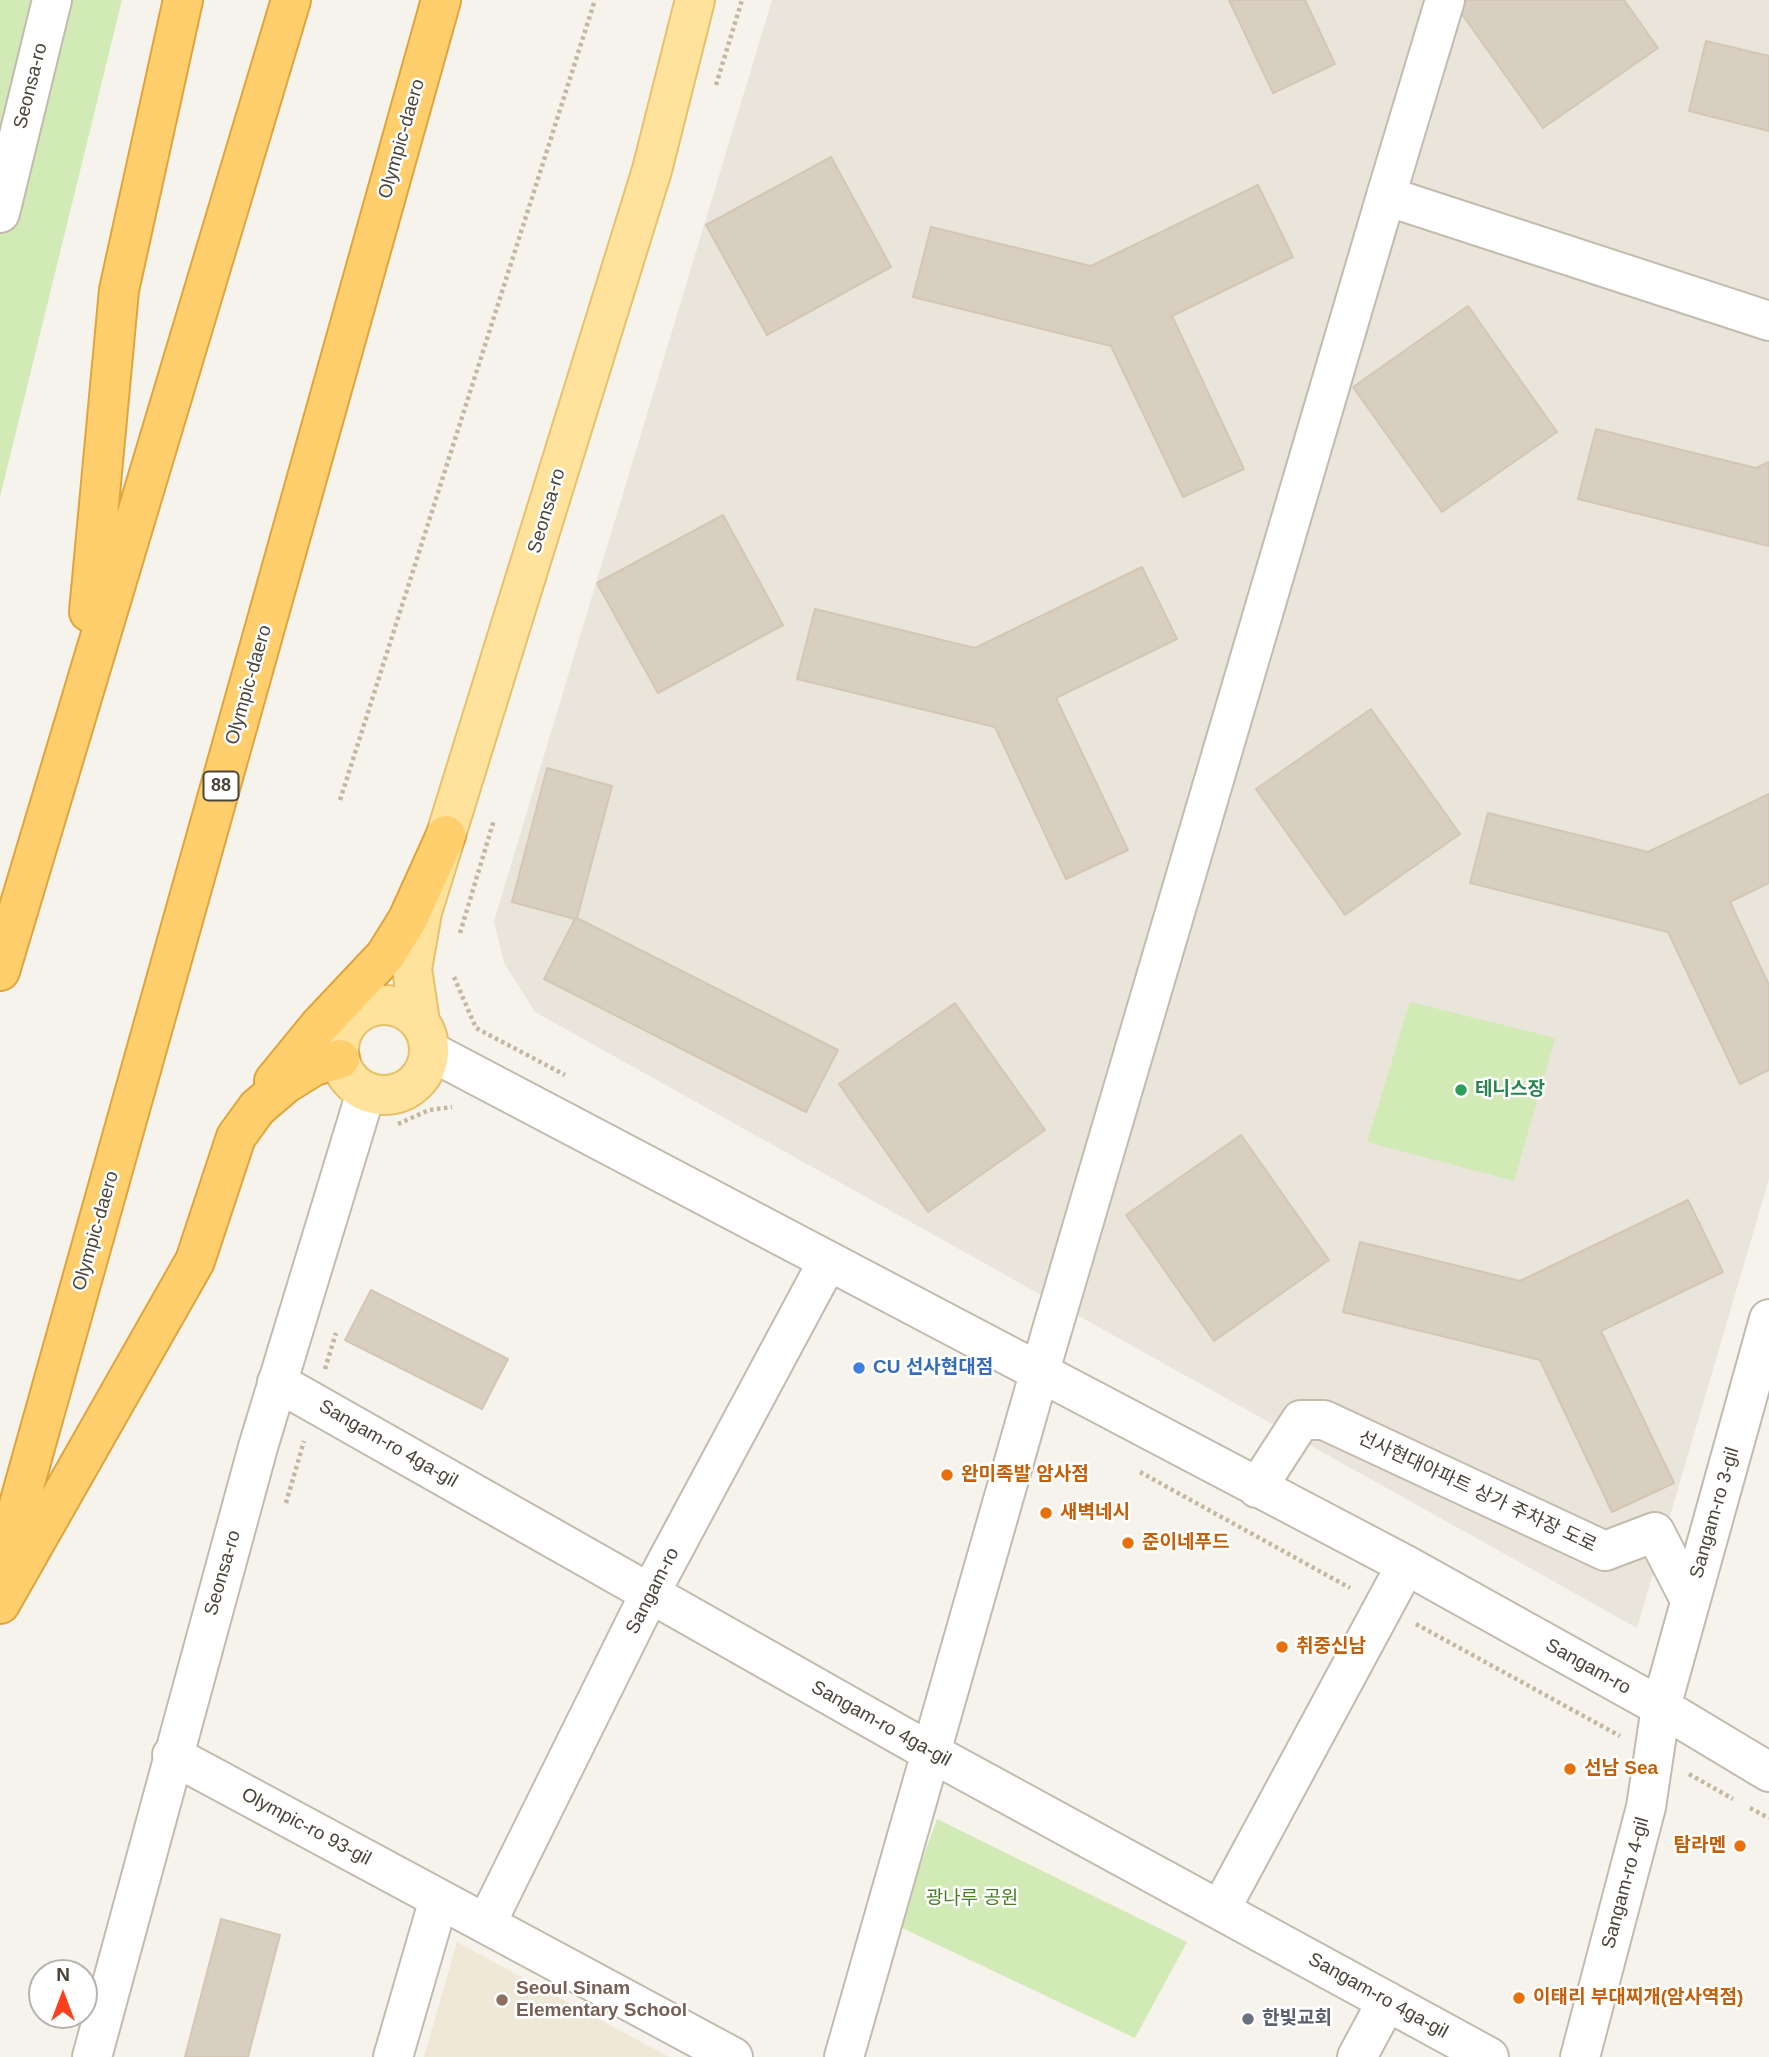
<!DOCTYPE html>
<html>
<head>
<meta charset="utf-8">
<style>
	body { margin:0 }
	#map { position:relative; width:1769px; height:2057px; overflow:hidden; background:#f6f3ec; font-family:Helvetica,sans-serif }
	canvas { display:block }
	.north { position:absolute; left:28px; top:1959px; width:70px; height:70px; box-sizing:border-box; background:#fff; border:2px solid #b7b4b0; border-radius:50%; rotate:0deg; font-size:19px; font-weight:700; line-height:28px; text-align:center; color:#4b4439 }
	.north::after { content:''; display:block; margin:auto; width:24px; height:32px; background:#fc3f1d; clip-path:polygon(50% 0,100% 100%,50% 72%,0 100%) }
</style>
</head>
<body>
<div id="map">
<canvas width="1769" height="2057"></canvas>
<div class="north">N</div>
</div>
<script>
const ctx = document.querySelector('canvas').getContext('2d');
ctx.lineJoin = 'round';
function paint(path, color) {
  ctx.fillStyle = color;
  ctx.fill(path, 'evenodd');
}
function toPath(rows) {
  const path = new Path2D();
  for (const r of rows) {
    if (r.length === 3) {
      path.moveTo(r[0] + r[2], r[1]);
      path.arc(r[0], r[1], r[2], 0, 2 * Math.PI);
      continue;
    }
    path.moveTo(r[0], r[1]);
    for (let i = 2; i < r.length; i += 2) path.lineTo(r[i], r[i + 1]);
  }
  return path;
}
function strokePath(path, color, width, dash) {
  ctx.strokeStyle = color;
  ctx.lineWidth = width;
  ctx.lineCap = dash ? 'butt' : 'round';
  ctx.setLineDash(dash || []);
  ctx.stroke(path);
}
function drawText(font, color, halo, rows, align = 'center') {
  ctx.font = font + ' Helvetica,"Noto Sans KR",sans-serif';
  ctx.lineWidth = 5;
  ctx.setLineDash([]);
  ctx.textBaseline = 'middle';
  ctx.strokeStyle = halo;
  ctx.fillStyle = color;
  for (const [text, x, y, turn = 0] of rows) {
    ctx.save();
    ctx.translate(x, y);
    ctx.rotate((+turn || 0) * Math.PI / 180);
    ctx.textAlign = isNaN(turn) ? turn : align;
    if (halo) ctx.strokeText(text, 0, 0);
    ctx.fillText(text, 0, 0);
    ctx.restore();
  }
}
paint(toPath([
	[772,0,1769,0,1769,1179,1637,1628,535,1012,504,963,494,921]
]), '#eae5da');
paint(toPath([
	[457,1942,669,2057,424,2057]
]), '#efe8d6');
paint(toPath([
	[0,0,122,0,0,497],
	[1410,1002,1555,1038,1514,1181,1367,1142],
	[937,1819,1187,1942,1135,2038,898,1926]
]), '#d2eab5');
const building = toPath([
	[1229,0,1305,0,1335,64,1273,93,1229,0],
	[1458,0,1624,0,1658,48,1543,128,1454,3,1458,0],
	[1706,41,1769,56,1769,131,1689,111,1706,41],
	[831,157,891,267,767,335,706,225,831,157],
	[1258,185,1293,257,1172,316,1244,469,1183,497,1111,346,913,297,931,227,1091,266,1258,185],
	[1468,306,1557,432,1442,512,1353,387,1468,306],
	[1596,429,1756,468,1769,462,1769,546,1578,499,1596,429],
	[723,515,783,625,658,693,597,583,723,515],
	[1142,567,1177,639,1056,698,1128,850,1066,879,995,727,797,679,815,609,975,648,1142,567],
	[1371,709,1460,834,1345,915,1256,789,1371,709],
	[547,768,612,786,577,918,838,1050,806,1112,544,979,575,919,512,902,547,768],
	[1769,794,1769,883,1730,902,1769,985,1769,1070,1740,1084,1668,932,1470,883,1488,813,1648,852,1769,794],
	[955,1003,1045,1130,928,1212,839,1084,955,1003],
	[1241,1135,1329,1260,1214,1341,1126,1215,1241,1135],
	[1688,1200,1723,1272,1601,1331,1674,1483,1612,1512,1540,1360,1343,1312,1360,1242,1520,1281,1688,1200],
	[371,1290,508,1359,482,1409,345,1340,371,1290],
	[221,1919,280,1935,248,2057,185,2057,221,1919]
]);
paint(building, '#d8cfc1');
strokePath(building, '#d3c7b4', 2);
const minor = toPath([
	[1386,196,1445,0],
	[0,213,52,0],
	[430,1051,1406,1565,1661,1707,1769,1772],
	[277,1382,930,1752,1489,2057],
	[1257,1488,1301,1420,1324,1420,1605,1551,1655,1532,1690,1600],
	[172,1755,733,2057],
	[1220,1910,1406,1565],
	[486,1924,650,1593,828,1261],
	[92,2057,258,1447,366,1092],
	[393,2057,439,1899],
	[844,2057,1039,1374,1386,196,1769,321],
	[1357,2057,1387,2001],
	[1580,2057,1646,1807,1661,1707,1769,1319]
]);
const major = toPath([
	[384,1050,45],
	[420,1022,412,969,422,912,652,170,695,0]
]);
const highway = toPath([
	[89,612,119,290,183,0],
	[0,971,291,0],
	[274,1081,319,1026,385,956,408,919,446,835],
	[0,1572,441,0],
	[0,1604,195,1261,236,1137,257,1108,285,1084,314,1066,340,1059]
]);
strokePath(minor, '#c2bbae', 42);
strokePath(major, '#e6c16a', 42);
strokePath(highway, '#e0a43c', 42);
strokePath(toPath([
	[716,85,742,0],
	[340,800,595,0],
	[460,933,494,820],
	[454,977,476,1028,565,1075],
	[398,1124,429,1110,452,1107],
	[325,1369,336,1333],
	[1140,1472,1350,1588],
	[286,1503,304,1441],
	[1416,1624,1620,1736],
	[1689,1774,1733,1799],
	[1750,1808,1769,1818]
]), '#c4b79f', 4.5, [3.5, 3.5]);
strokePath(minor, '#fff', 38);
strokePath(major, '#ffe39c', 38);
strokePath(highway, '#ffcf6e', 38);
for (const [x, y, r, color] of [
	[1461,1090,7,"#2e9e5b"],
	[859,1368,7,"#3f7fe0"],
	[947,1475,7,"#e8710a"],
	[1046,1513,7,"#e8710a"],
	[1128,1543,7,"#e8710a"],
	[1282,1647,7,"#e8710a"],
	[1570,1769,7,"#e8710a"],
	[1740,1846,7,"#e8710a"],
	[1519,1998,7,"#e8710a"],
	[502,2000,7,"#8d6e63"],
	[1248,2019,7,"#6b7280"]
]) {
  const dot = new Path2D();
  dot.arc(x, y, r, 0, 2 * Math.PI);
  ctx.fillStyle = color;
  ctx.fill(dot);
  strokePath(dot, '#fff', 2.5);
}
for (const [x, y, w] of [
	[221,786,35]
]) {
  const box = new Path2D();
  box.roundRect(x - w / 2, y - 14.5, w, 29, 5);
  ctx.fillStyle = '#fff';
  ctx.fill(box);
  strokePath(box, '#4b4439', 2);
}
drawText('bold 18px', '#4b4439', null, [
	["88",221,786]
]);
drawText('19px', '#4b4439', '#fff', [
	["Seonsa-ro",31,86,-76],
	["Olympic-daero",402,139,-74],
	["Seonsa-ro",547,511,-73],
	["Olympic-daero",249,685,-74],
	["Olympic-daero",96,1231,-74],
	["Sangam-ro 4ga-gil",388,1444,30],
	["선사현대아파트 상가 주차장 도로",1477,1492,25],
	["Sangam-ro 3-gil",1715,1513,-74],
	["Seonsa-ro",223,1573,-74],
	["Sangam-ro",653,1591,-63],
	["Sangam-ro",1588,1667,29],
	["Sangam-ro 4ga-gil",881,1724,29],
	["Olympic-ro 93-gil",306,1827,28],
	["Sangam-ro 4-gil",1626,1883,-75],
	["Sangam-ro 4ga-gil",1378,1996,29]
]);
drawText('bold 19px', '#27864d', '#fff', [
	["테니스장",1475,1090]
], 'left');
drawText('bold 19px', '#366cbe', '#fff', [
	["CU 선사현대점",873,1368]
], 'left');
drawText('bold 19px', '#c56008', '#fff', [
	["완미족발 암사점",961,1475],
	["새벽네시",1060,1513],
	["준이네푸드",1142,1543],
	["취중신남",1296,1647],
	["선남 Sea",1584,1769],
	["탐라멘",1726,1846,"right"],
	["이태리 부대찌개(암사역점)",1533,1998]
], 'left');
drawText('19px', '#4a7f2a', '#fff', [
	["광나루 공원",972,1899]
]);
drawText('bold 19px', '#785e54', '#fff', [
	["Seoul Sinam",516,1989],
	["Elementary School",516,2011]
], 'left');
drawText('bold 19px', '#5b616d', '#fff', [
	["한빛교회",1262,2019]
], 'left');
</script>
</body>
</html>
